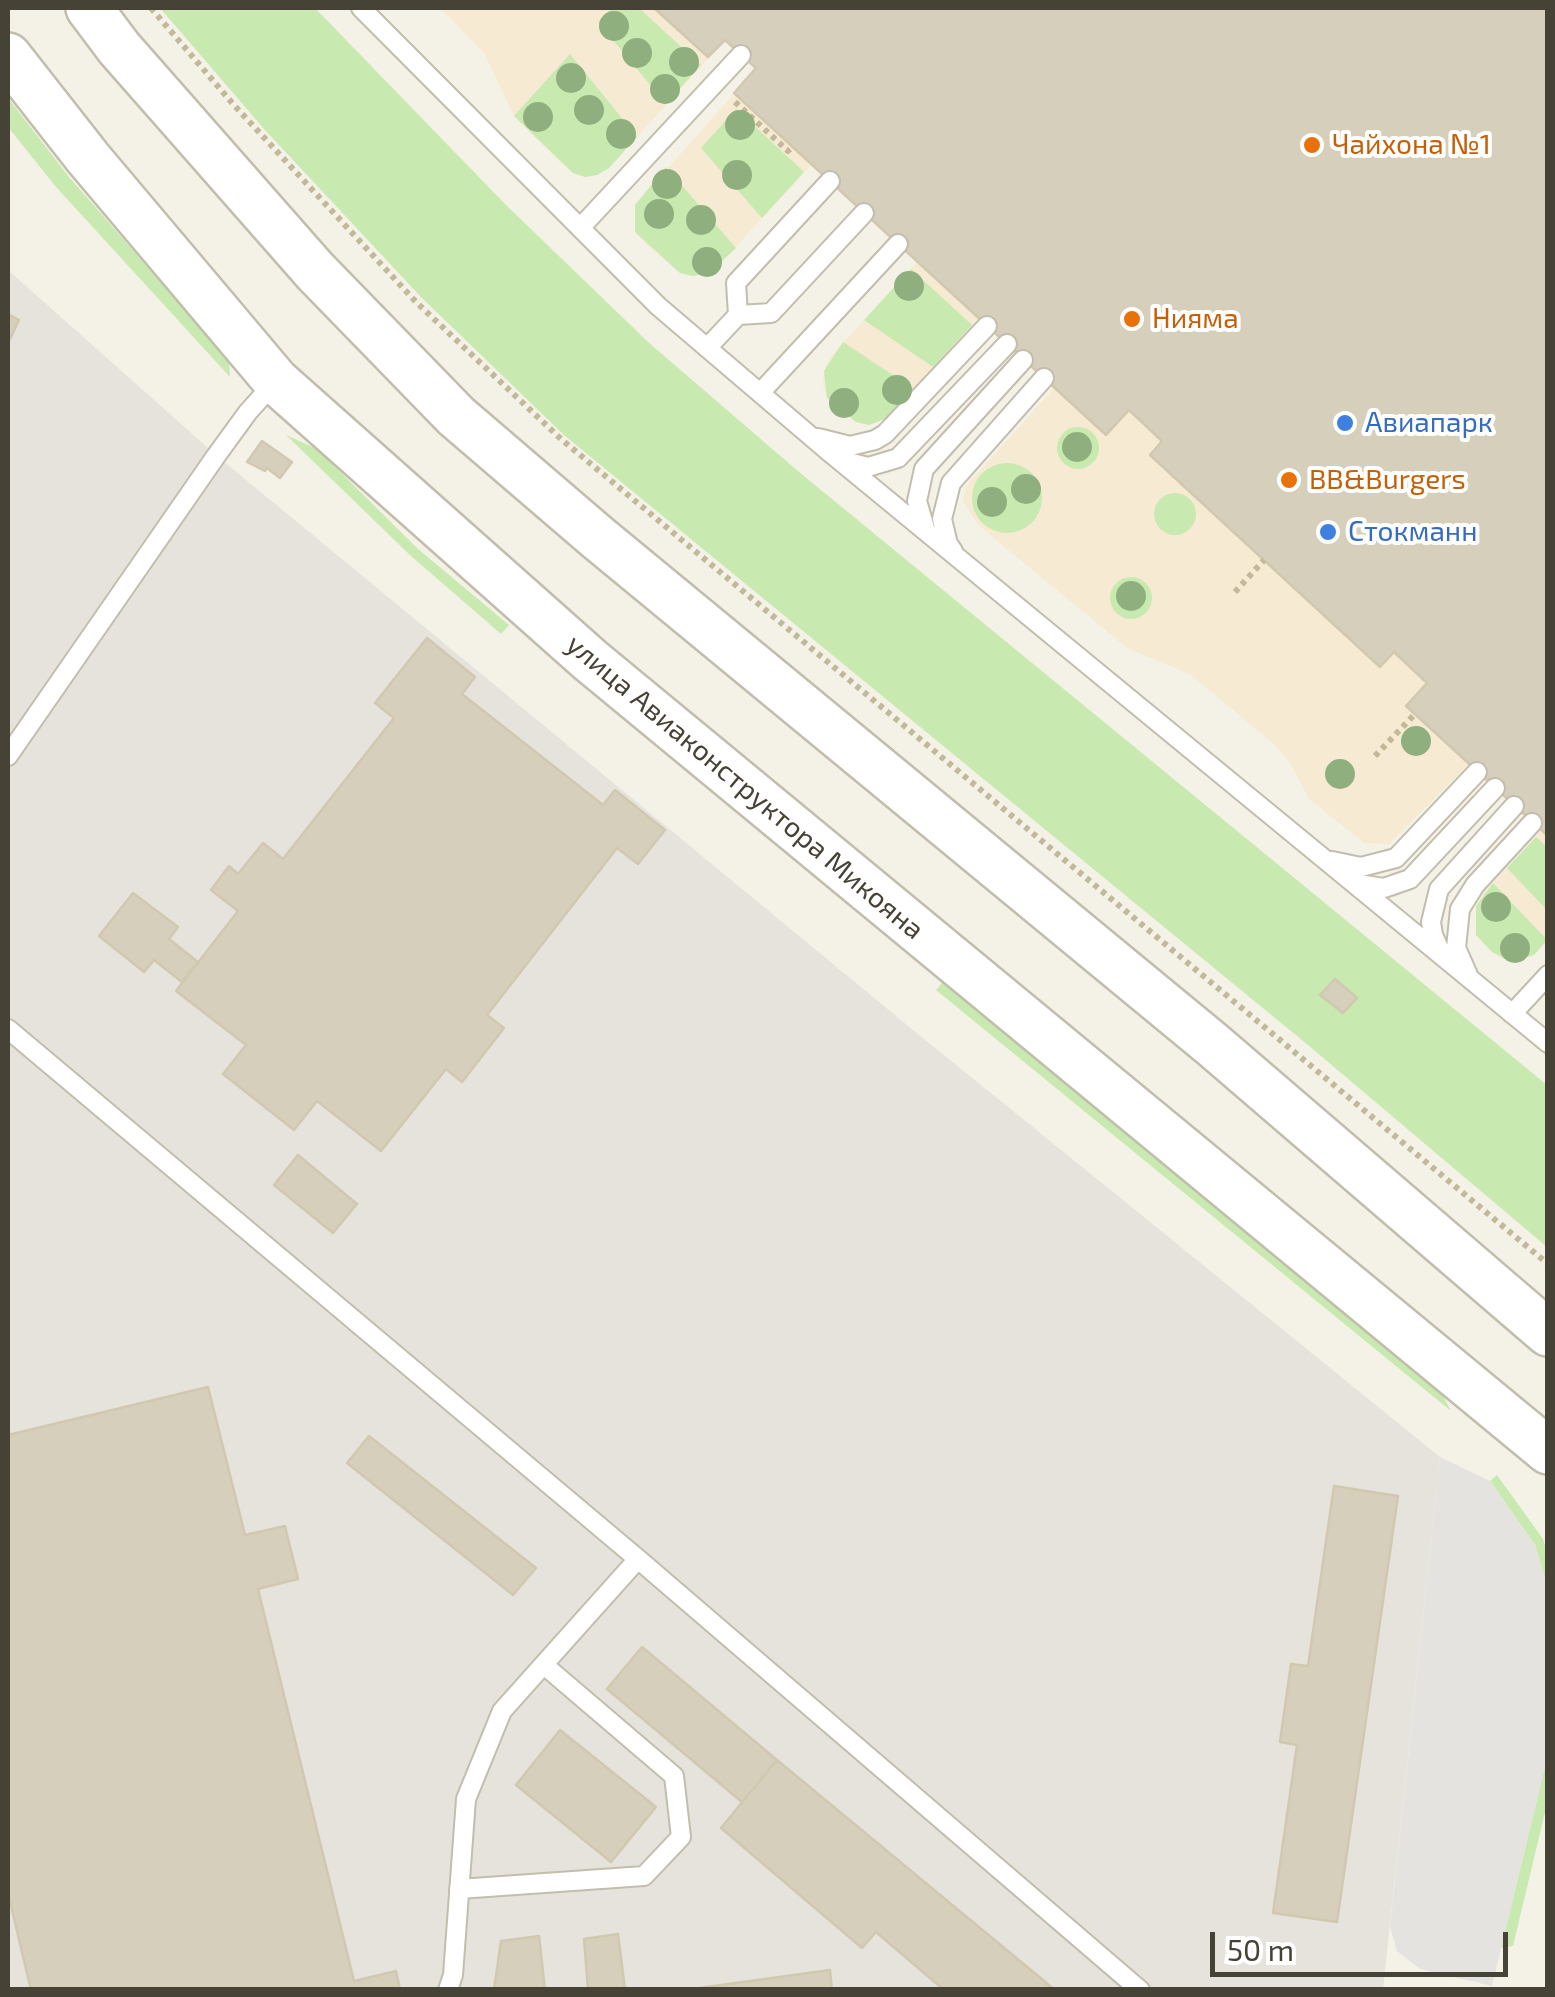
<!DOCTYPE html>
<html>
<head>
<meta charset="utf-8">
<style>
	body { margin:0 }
	#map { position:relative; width:1555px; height:1997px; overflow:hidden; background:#f4f1e7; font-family:"Exo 2",sans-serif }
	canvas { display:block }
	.frame { position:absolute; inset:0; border:10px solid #474236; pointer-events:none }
	.scale { position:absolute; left:1210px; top:1932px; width:298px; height:45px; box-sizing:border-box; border:5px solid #474236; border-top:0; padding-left:12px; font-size:30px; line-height:35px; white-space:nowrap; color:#474236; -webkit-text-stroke:8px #fff; paint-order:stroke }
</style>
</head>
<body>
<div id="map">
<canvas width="1555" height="1997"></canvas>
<div class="frame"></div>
<div class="scale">50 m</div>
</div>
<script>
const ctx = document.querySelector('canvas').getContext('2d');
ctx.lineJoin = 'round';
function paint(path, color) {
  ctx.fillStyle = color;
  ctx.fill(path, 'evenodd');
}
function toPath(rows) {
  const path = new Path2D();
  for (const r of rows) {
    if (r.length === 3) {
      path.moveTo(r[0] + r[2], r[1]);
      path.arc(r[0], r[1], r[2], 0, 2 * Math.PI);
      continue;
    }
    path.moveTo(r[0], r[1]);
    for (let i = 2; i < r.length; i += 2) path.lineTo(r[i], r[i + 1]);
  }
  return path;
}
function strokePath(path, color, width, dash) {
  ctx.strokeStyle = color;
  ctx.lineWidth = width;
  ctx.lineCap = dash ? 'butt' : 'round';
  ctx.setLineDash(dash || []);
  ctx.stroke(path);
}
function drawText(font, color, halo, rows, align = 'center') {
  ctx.font = font + ' "Exo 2",sans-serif';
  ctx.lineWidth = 8;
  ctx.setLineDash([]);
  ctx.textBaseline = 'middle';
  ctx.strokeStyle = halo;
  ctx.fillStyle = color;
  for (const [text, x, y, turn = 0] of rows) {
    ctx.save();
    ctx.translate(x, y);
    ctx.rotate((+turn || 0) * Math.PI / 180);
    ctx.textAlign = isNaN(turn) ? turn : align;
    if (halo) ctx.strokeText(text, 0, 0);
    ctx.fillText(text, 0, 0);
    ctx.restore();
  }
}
paint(toPath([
	[440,8,1547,8,1547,942,1534,955,1518,960,1492,952,1476,935,1476,906,1484,893,1541,831,1469,764,1389,844,1364,843,1309,799,1290,763,1275,745,1191,675,1127,648,978,525,963,502,966,486,1054,388,979,318,885,419,869,425,856,422,834,407,827,398,823,385,824,371,831,356,917,262,812,164,722,262,710,272,693,276,680,273,646,244,635,232,635,205,756,69,725,40,609,168,585,177,562,164,514,116,484,53]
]), '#f6ebd2');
paint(toPath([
	[8,270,217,456,913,1030,1440,1457,1383,1989,8,1989]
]), '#e6e3dc');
paint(toPath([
	[160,8,315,8,506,205,648,342,799,472,1547,1085,1547,1247,1308,1045,564,435,421,297,265,130],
	[612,8,639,8,701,65,666,104,598,22],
	[570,54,637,137,609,168,597,175,585,177,573,173,514,116],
	[8,98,69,177,179,303,221,345,229,362,230,377,57,188,8,127],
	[736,109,804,172,762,218,701,148],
	[666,167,736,248,710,272,693,276,680,273,635,232,635,205],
	[911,269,972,325,933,367,864,320],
	[843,342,914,389,885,419,869,425,856,422,827,398,824,371],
	[1078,448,21],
	[286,435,317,449,418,549,509,625,501,634,411,556],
	[1007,498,35],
	[1175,514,21],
	[1131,598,21],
	[1536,837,1547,847,1547,910,1507,868],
	[1493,883,1547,940,1534,955,1518,960,1505,959,1492,952,1476,935,1476,906],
	[943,982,1439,1388,1451,1411,936,990],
	[1497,1475,1543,1539,1547,1553,1547,1585,1535,1545,1490,1481],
	[1547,1758,1547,1804,1513,1946,1501,1948]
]), '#c8e9af');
paint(toPath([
	[1440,1457,1490,1481,1535,1545,1547,1585,1547,1758,1492,1986,1420,1969,1397,1951,1390,1927]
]), '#e5e3df');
const building = toPath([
	[654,8,1548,8,1548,836,1406,706,1427,683,1394,652,1380,667,1150,455,1162,441,1129,410,1106,435,734,93,756,68,725,40,708,57,654,8],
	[8,314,19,320,8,343,8,314],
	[262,441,292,462,280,478,267,468,265,471,247,462,262,441],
	[427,638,475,677,462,694,603,805,615,790,665,830,638,864,617,848,487,1015,504,1028,462,1082,446,1069,381,1151,317,1101,294,1130,223,1074,246,1045,176,991,238,911,211,890,229,866,238,874,263,843,283,859,394,718,375,703,427,638],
	[133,893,178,927,169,939,198,962,182,982,154,960,144,972,99,936,133,893],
	[1335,979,1357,998,1343,1013,1320,995,1335,979],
	[298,1155,357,1204,333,1233,274,1185,298,1155],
	[208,1387,245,1535,285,1526,298,1579,258,1589,354,1981,396,1971,400,1990,31,1990,8,1893,8,1435,208,1387],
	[369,1436,536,1568,513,1595,347,1463,369,1436],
	[1334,1486,1398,1496,1337,1922,1273,1913,1297,1745,1280,1742,1291,1664,1308,1666,1334,1486],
	[642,1647,777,1760,742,1802,607,1689,642,1647],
	[560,1730,656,1807,611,1862,516,1785,560,1730],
	[777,1760,1055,1990,944,1990,876,1932,862,1948,721,1828,777,1760],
	[618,1934,625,1990,588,1990,584,1939,618,1934],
	[539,1936,545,1990,494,1990,501,1941,539,1936],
	[830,1970,832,1990,685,1990,830,1970]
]);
paint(building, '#d6cfbc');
strokePath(building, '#d1c8af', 2.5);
const service = toPath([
	[361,8,658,306,828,451,1548,1043],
	[830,181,736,283,738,315,771,313,864,213],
	[580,228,741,55],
	[707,348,738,315],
	[760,393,898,244],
	[818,438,850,446,875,440,885,434,987,326],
	[844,461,868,467,898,458,1007,344],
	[925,528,917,501,924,469,1023,360],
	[953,551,948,544,942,519,951,483,1044,378],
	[8,756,216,456,248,412,276,381],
	[1332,861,1361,867,1396,858,1477,772],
	[1358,884,1384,888,1410,879,1495,788],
	[1442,955,1433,935,1431,922,1439,889,1514,806],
	[1468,975,1456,948,1460,909,1475,885,1532,823],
	[1512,1014,1548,975],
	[8,1029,638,1559,1140,1990],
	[459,1889,644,1876,681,1837,674,1776,544,1665],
	[448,1990,453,1975,466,1799,502,1711,638,1559]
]);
const tertiary = toPath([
	[89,8,119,48,315,271,456,416,597,537,1213,1045,1548,1333],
	[8,56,88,158,276,381,590,660,1548,1451]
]);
strokePath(service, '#c2bdac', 22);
strokePath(tertiary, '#c2bdac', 50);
strokePath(toPath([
	[151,8,233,104,416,302,561,439,1548,1264],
	[735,102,788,151,792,147],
	[1235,592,1264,560],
	[1375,756,1415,714]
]), '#c2b89a', 6, [5, 5]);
strokePath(service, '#fff', 18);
strokePath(tertiary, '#fff', 45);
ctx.fillStyle = '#8fb07e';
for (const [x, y] of [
	[614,26],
	[637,53],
	[684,62],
	[571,78],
	[665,89],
	[589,110],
	[538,117],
	[740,125],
	[621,134],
	[737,175],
	[667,184],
	[659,214],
	[701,220],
	[707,262],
	[909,286],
	[897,390],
	[844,403],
	[1077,447],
	[1026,489],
	[992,502],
	[1131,596],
	[1416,741],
	[1340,774],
	[1496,907],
	[1515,948]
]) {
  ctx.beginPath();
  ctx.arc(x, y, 15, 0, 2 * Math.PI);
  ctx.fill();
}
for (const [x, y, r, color] of [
	[1312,145,10,"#e8710a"],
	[1132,319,10,"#e8710a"],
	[1345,423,10,"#3f7fe0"],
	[1289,480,10,"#e8710a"],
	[1328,532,10,"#3f7fe0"]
]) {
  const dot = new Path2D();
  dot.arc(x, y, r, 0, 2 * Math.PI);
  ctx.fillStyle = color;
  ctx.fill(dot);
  strokePath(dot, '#fff', 4);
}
drawText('28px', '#c56008', '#fff', [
	["Чайхона №1",1332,145],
	["Нияма",1152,319],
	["BB&Burgers",1309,480]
], 'left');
drawText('28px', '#366cbe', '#fff', [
	["Авиапарк",1365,423],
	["Стокманн",1348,532]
], 'left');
drawText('28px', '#474236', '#fff', [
	["улица Авиаконструктора Микояна",745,787,40]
]);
</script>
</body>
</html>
